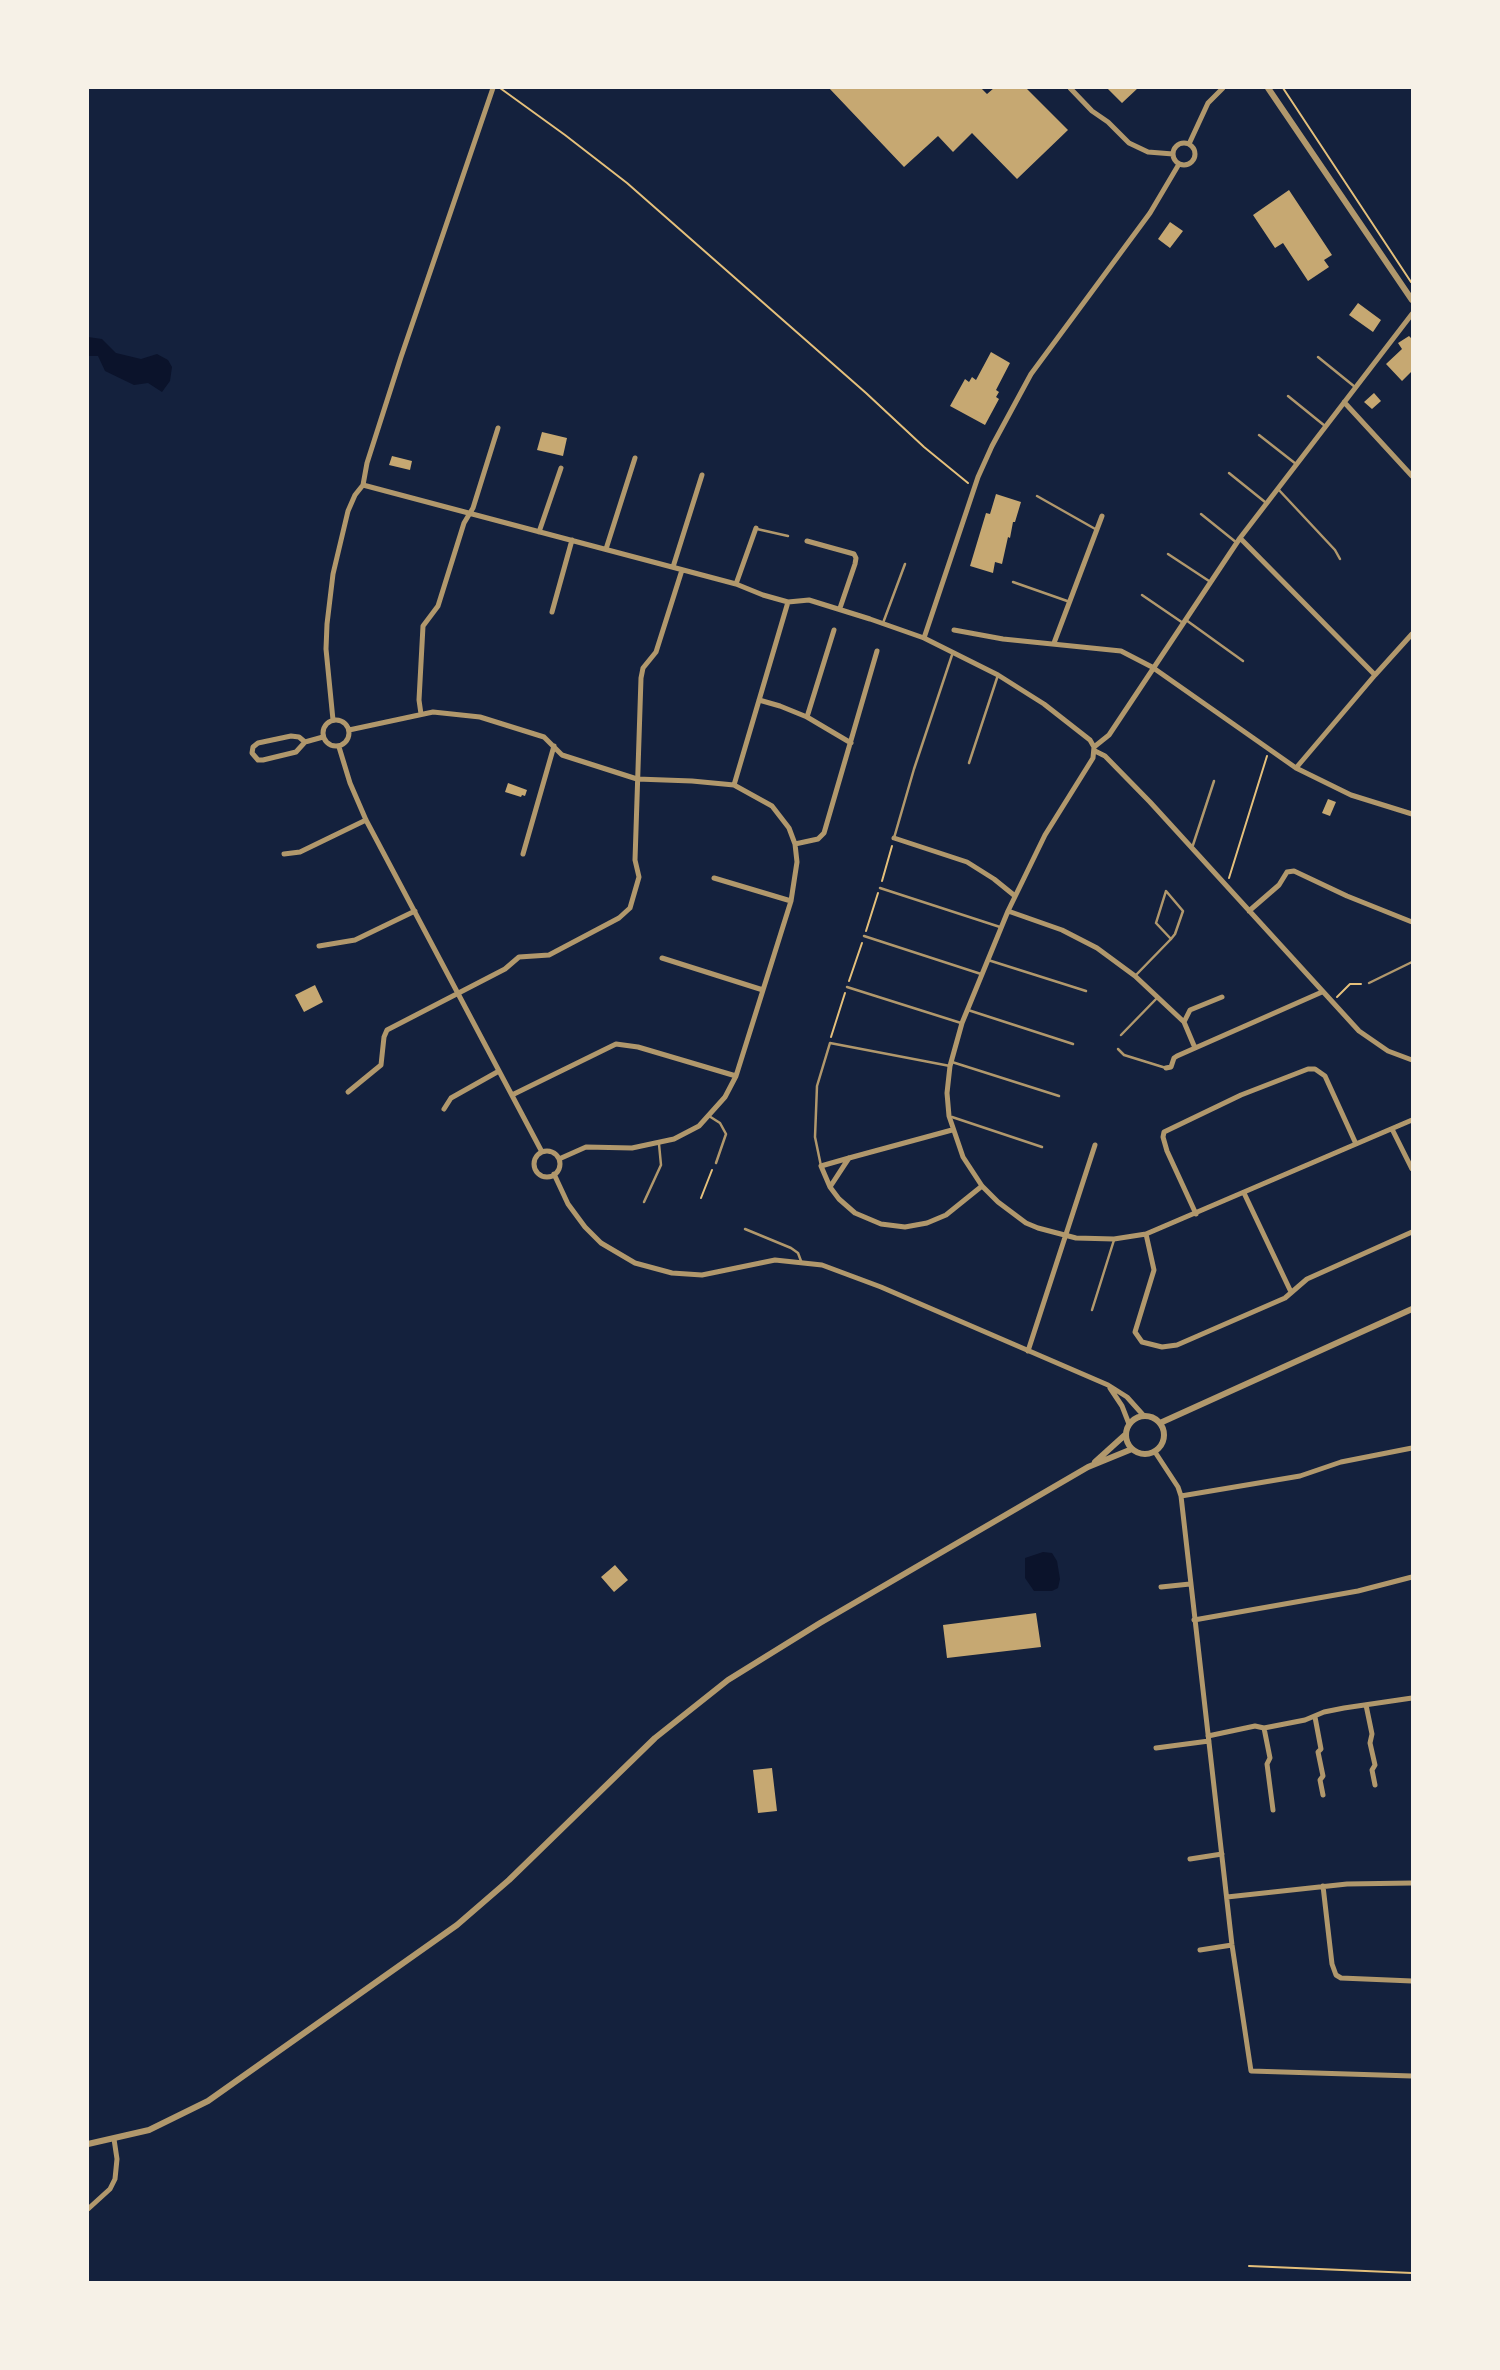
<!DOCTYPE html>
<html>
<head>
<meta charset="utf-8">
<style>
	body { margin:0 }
	#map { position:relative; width:1500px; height:2370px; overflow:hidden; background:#14213d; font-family:"DejaVu Sans",sans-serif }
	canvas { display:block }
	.frame { position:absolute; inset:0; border:89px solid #f6f1e7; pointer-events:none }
</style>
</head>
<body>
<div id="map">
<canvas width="1500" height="2370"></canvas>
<div class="frame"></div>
</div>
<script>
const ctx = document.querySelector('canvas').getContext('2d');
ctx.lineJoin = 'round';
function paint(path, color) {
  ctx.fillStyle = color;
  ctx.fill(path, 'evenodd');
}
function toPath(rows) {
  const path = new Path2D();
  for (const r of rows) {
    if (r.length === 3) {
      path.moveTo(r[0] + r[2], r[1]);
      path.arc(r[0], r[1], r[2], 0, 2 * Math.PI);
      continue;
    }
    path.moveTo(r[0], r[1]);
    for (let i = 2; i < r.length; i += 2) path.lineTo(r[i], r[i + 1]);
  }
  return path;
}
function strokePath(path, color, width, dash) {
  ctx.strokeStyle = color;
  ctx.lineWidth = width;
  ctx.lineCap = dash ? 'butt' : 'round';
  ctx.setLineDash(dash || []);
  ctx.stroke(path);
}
paint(toPath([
	[88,337,102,339,116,353,141,359,157,354,168,360,172,367,170,381,162,392,148,383,134,385,105,371,98,356,88,356],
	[1043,1552,1052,1553,1057,1561,1060,1579,1058,1588,1052,1591,1034,1591,1025,1578,1025,1558]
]), '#0b132b');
paint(toPath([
	[829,88,981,88,987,94,994,88,1026,88,1068,130,1017,179,972,133,953,152,938,136,904,167],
	[1107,88,1138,88,1122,103],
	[1289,190,1332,255,1324,260,1329,267,1308,281,1283,243,1275,248,1253,215],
	[1170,222,1183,231,1170,248,1158,239],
	[1358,303,1381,320,1373,332,1349,315],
	[1409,336,1412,339,1412,371,1402,381,1386,364,1402,349,1398,343],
	[991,352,1010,363,996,390,999,392,996,397,999,399,985,425,950,406,965,379,969,382,972,377,976,380],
	[1374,393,1381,401,1372,409,1364,402],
	[542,432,567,438,563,456,537,450],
	[392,456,412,461,410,470,389,465],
	[996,494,1021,502,1015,522,1013,522,1010,538,1008,537,1002,564,995,562,993,573,970,566,986,513,990,514],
	[508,783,527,790,525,796,522,795,521,797,505,792],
	[1328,799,1336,802,1330,816,1322,813],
	[315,985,323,1002,304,1012,295,995],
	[615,1565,628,1580,614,1592,601,1577],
	[1036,1613,1041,1647,947,1658,943,1625],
	[772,1768,777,1811,758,1813,753,1770]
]), '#c6a872');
strokePath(toPath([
	[500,88,565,135,627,183,866,393,924,447,968,483],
	[1283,88,1411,282],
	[1229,878,1267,756],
	[882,881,892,846],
	[866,931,878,893],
	[849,981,862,943],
	[1337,997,1350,984,1361,984],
	[831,1037,845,993],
	[701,1198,712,1170],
	[1249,2266,1412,2273]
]), '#e5c07b', 2);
strokePath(toPath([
	[1318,357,1355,387],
	[1288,396,1325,426],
	[1259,435,1296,464],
	[1229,473,1265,502],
	[1278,489,1335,550,1340,559],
	[1037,496,1097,530],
	[1201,514,1237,543],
	[757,529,788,536],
	[1168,554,1209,581],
	[1013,582,1070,602],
	[1142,595,1183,623],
	[1186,620,1243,661],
	[883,623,905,564],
	[969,763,998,675],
	[894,838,914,769,952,655],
	[1193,845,1214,781],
	[880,888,1000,927],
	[864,936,981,974],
	[988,960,1086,991],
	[1135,976,1171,939,1175,934,1183,911,1166,891,1156,923,1171,939],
	[1369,983,1412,962],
	[847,987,961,1023],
	[968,1010,1073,1044],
	[1121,1035,1158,997],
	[1118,1049,1124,1055,1166,1068],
	[952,1062,1059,1096],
	[709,1116,720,1123,726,1134,716,1163],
	[952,1117,1042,1147],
	[821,1166,815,1137,817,1086,830,1043,950,1066],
	[644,1202,661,1165,659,1144],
	[745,1229,791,1248,798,1253,801,1261],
	[1092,1310,1114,1240]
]), '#b1986c', 2.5);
strokePath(toPath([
	[1070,88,1092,111,1108,122,1129,143,1148,152,1173,154],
	[1184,154,11],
	[1189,144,1208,103,1223,88],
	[1344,402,1412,476],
	[363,485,736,584,763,595,788,602,809,600,870,619,924,638,998,675,1044,704,1090,740,1094,747,1093,758,1045,835,1008,911,962,1023,950,1066,947,1093,949,1116,963,1157,982,1186,998,1202,1026,1223,1038,1228,1076,1238,1114,1239,1146,1234,1412,1120],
	[363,485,367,463,401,357,493,88],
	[539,532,561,468],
	[1240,538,1375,675],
	[807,541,854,554,856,558,855,564,840,608],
	[606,549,635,458],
	[673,567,702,475],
	[736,584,756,528],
	[552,612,572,540],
	[954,630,1003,639,1121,651,1152,667,1296,768,1351,795,1412,814],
	[924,638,978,477,992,446,1031,374,1150,213,1179,164],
	[1054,643,1102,516],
	[759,700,780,706,807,717,851,743],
	[421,714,419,700,423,626,438,606,464,523,473,508,498,428],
	[807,717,834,630],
	[336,733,13],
	[333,720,326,649,327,624,333,574,348,511,355,495,363,485],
	[349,730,433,712,480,717,544,737,562,755,637,779,692,781,734,785,772,806,789,828,795,844,797,862,791,901,736,1076,725,1097,699,1126,674,1139,632,1148,586,1147,559,1159],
	[305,742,296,752,263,760,258,760,252,753,253,747,258,743,291,736,299,737,305,742,323,737],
	[339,747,350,783,366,820,542,1152],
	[1094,747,1109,735,1240,538,1412,314],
	[1095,751,1105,756,1150,802,1359,1031,1388,1051,1412,1060],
	[1296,768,1375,675,1412,634],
	[734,785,788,602],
	[894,838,967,862,994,879,1015,896],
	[795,844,818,839,824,833,877,651],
	[284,854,300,852,366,820],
	[523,854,554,746],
	[714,878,791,901],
	[1008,911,1062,930,1097,948,1135,976,1184,1022],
	[1249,911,1279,885,1287,872,1294,871,1347,896,1412,922],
	[319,946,355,940,415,911],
	[662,958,763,990],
	[1195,1048,1184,1022,1190,1010,1222,997],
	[1166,1068,1171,1067,1174,1058,1177,1056,1322,992],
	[348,1092,381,1065,384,1037,387,1030,505,969,519,957,549,955,619,918,630,908,639,877,635,860,641,678,643,668,656,652,682,570],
	[512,1095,616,1044,638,1047,736,1076],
	[444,1109,451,1098,499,1071],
	[1392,1129,1412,1169],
	[547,1164,13],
	[849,1158,952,1130],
	[849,1158,845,1164,830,1187,821,1166,849,1158],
	[554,1174,568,1204,585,1227,601,1243,635,1263,672,1273,702,1275,775,1260,822,1265,881,1287,1108,1385,1127,1397,1144,1416],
	[830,1187,839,1199,855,1213,881,1224,905,1227,927,1223,946,1215,982,1186],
	[1244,1193,1291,1292],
	[1196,1214,1167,1151,1163,1137,1164,1132,1241,1095,1308,1069,1315,1069,1325,1076,1356,1144],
	[1146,1234,1154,1270,1135,1332,1142,1342,1162,1347,1177,1345,1285,1298,1307,1279,1412,1232],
	[1028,1351,1095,1145],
	[1110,1388,1122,1406,1129,1424],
	[1155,1452,1178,1487,1181,1496,1232,1945,1251,2071,1412,2076],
	[1181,1496,1300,1476,1341,1462,1412,1448],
	[1161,1587,1190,1584],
	[1194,1620,1358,1591,1412,1577],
	[1366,1705,1372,1734,1370,1743,1375,1765,1372,1770,1375,1785],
	[1315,1717,1321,1749,1318,1752,1323,1776,1320,1780,1323,1795],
	[1264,1728,1270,1758,1267,1764,1273,1810],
	[1208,1736,1255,1726,1264,1728,1305,1720,1324,1712,1344,1708,1412,1698],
	[1156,1748,1209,1741],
	[1190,1859,1222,1854],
	[1323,1886,1332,1964,1336,1975,1341,1978,1412,1981],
	[1227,1897,1347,1884,1412,1883],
	[1200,1950,1232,1945],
	[88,2209,110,2189,115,2179,117,2159,114,2139]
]), '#b1986c', 5);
strokePath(toPath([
	[1268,88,1412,300],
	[1145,1435,19],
	[1160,1423,1412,1309],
	[1095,1462,1126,1434],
	[88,2144,149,2130,208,2101,457,1925,509,1880,655,1738,728,1680,820,1623,1088,1467,1132,1449]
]), '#b1986c', 6);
</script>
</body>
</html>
